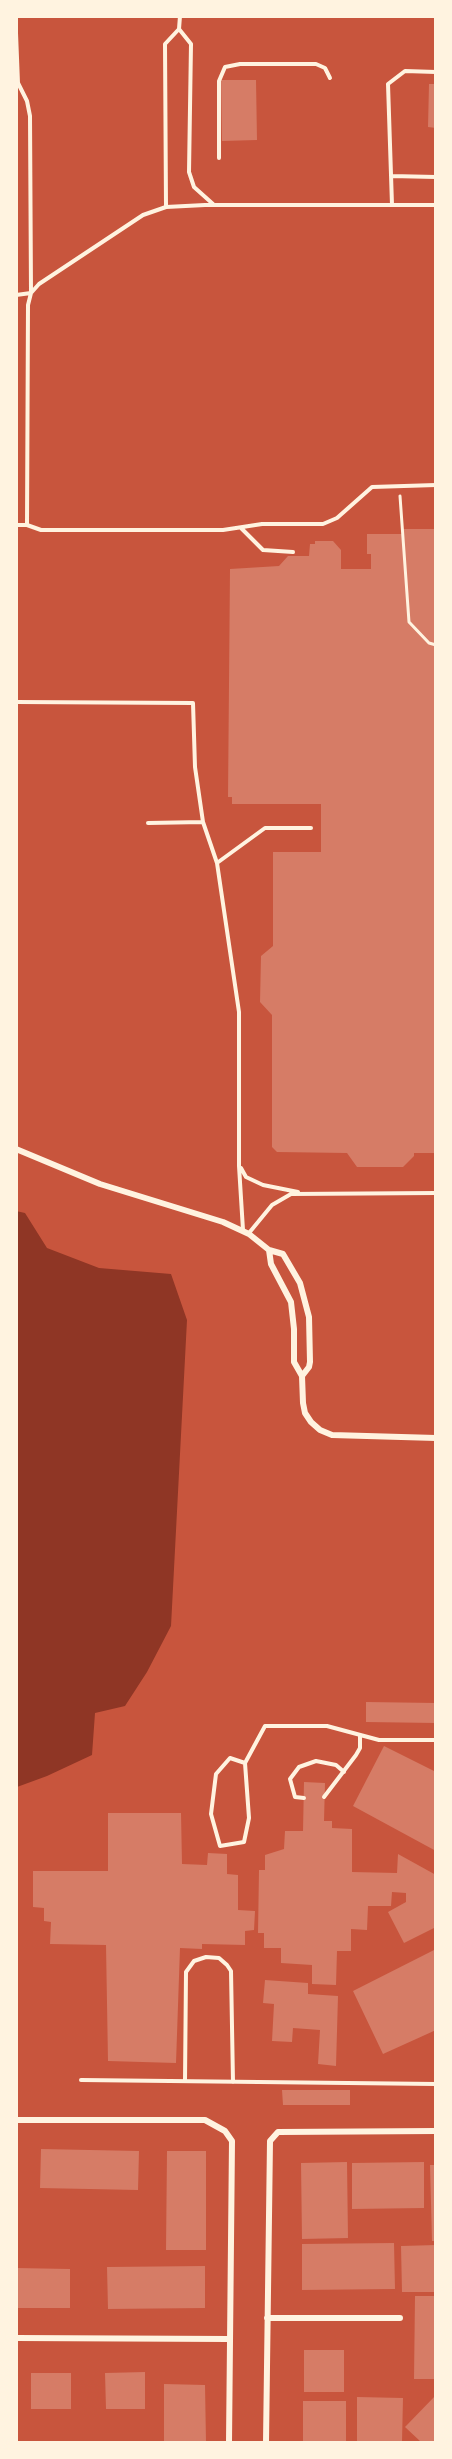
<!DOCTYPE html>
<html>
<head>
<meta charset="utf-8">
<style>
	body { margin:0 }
	#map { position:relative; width:452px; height:2459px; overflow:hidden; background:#c8553d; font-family:Figtree,sans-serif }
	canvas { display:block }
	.frame { position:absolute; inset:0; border:18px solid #fff3e0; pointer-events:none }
</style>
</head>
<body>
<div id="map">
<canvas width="452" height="2459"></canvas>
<div class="frame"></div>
</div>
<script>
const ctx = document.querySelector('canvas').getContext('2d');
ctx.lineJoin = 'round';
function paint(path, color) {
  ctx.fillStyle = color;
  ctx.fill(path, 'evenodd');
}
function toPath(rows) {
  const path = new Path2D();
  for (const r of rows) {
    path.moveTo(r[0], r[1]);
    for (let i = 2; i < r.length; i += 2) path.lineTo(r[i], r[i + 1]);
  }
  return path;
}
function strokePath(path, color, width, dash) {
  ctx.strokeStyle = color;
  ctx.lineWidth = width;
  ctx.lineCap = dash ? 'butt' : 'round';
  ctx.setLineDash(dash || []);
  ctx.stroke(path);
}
paint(toPath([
	[16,1211,25,1213,47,1248,99,1268,171,1274,187,1320,171,1626,147,1672,125,1706,95,1713,92,1755,47,1776,17,1787]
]), '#8f3625');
paint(toPath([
	[221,80,256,80,257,140,222,141],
	[429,84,436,84,436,128,428,127],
	[402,529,436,529,436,1153,414,1153,414,1156,403,1167,357,1167,347,1153,277,1152,272,1147,272,1015,260,1002,261,956,273,946,273,852,321,852,321,804,232,804,232,797,228,797,230,569,279,566,288,556,309,556,310,544,315,544,315,541,333,541,341,550,341,569,371,569,371,554,367,554,367,534,402,534],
	[366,1702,436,1703,436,1723,366,1722],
	[384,1746,436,1772,436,1851,353,1806],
	[304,1782,325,1783,324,1821,332,1821,332,1828,352,1829,352,1872,397,1873,398,1854,436,1875,436,1927,404,1943,388,1912,406,1902,406,1893,392,1892,391,1906,368,1906,367,1930,351,1929,351,1951,337,1951,336,1985,312,1984,312,1965,281,1963,281,1948,264,1948,264,1933,258,1933,259,1870,265,1870,265,1855,284,1849,285,1831,303,1831],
	[108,1813,181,1813,182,1864,207,1865,208,1853,227,1854,227,1874,238,1875,238,1910,255,1911,254,1930,245,1931,245,1945,202,1944,202,1949,180,1948,176,2063,108,2061,106,1945,50,1944,51,1922,44,1921,44,1908,33,1907,33,1871,108,1871],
	[436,1949,436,2030,383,2054,353,1991],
	[265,1980,308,1983,308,1994,338,1996,336,2066,318,2064,320,2030,293,2028,292,2042,272,2041,274,2004,263,2003],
	[282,2090,350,2090,350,2105,283,2105],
	[41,2149,139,2151,138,2190,40,2188],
	[167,2151,206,2151,206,2250,166,2250],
	[347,2162,348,2238,302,2239,301,2163],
	[424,2162,424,2208,352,2209,352,2163],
	[430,2165,436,2165,436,2241,432,2241],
	[394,2243,395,2289,302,2290,302,2244],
	[436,2245,436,2292,402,2292,401,2246],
	[205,2266,205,2308,108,2309,107,2267],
	[16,2268,70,2269,70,2308,16,2308],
	[415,2296,436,2296,436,2379,414,2379],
	[304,2350,344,2350,344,2392,304,2392],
	[145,2372,145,2409,106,2409,105,2373],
	[31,2373,71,2373,71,2409,31,2409],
	[164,2384,205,2385,206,2442,164,2442],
	[436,2395,436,2442,421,2442,405,2427],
	[357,2397,403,2398,402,2442,357,2442],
	[303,2401,346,2401,346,2442,303,2442]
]), '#d67c66');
strokePath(toPath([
	[400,496,409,622,429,643,436,645]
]), '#fff3e0', 3);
strokePath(toPath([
	[179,29,191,44,189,172,194,187,213,204],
	[16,33,18,83,27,101,30,116,31,293,16,295],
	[219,158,219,81,225,67,240,64,316,64,325,68,330,78],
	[391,176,436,177],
	[392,205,388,84,405,71,436,72],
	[166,207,165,44,179,29,180,16],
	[16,525,27,525,28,305,31,293,39,284,143,215,166,207,205,205,436,205],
	[27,525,41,530,223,530,262,524,323,524,337,518,372,487,436,485],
	[241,528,263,550,293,552],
	[16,702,193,703,195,767,203,822,217,863],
	[148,823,203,822],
	[241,1168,246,1177,263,1185,298,1192],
	[243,1230,239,1166,239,1012,217,863,265,828,311,828],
	[249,1233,272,1205,291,1194,436,1193],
	[245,1763,230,1758,216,1774,211,1814,220,1846,244,1842,249,1818,245,1763,265,1726,327,1726,379,1740,436,1740],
	[324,1797,356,1755,360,1748,360,1735],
	[304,1798,295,1797,290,1779,299,1767,316,1761,336,1765,344,1772],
	[81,2080,436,2084],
	[185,2081,186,1972,194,1961,206,1957,219,1958,227,1965,231,1971,233,2082]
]), '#fff3e0', 4);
strokePath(toPath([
	[16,1149,100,1184,223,1222,249,1234,269,1250,283,1254,300,1283,309,1317,310,1362,309,1367,302,1376],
	[269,1250,271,1264,291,1302,294,1329,294,1362,302,1376,303,1403,305,1413,311,1422,320,1430,332,1435,436,1438],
	[16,2120,205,2120,225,2131,232,2141,229,2442],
	[267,2318,400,2318],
	[16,2338,229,2339],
	[266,2442,270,2141,278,2132,436,2131]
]), '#fff3e0', 6);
</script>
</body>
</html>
